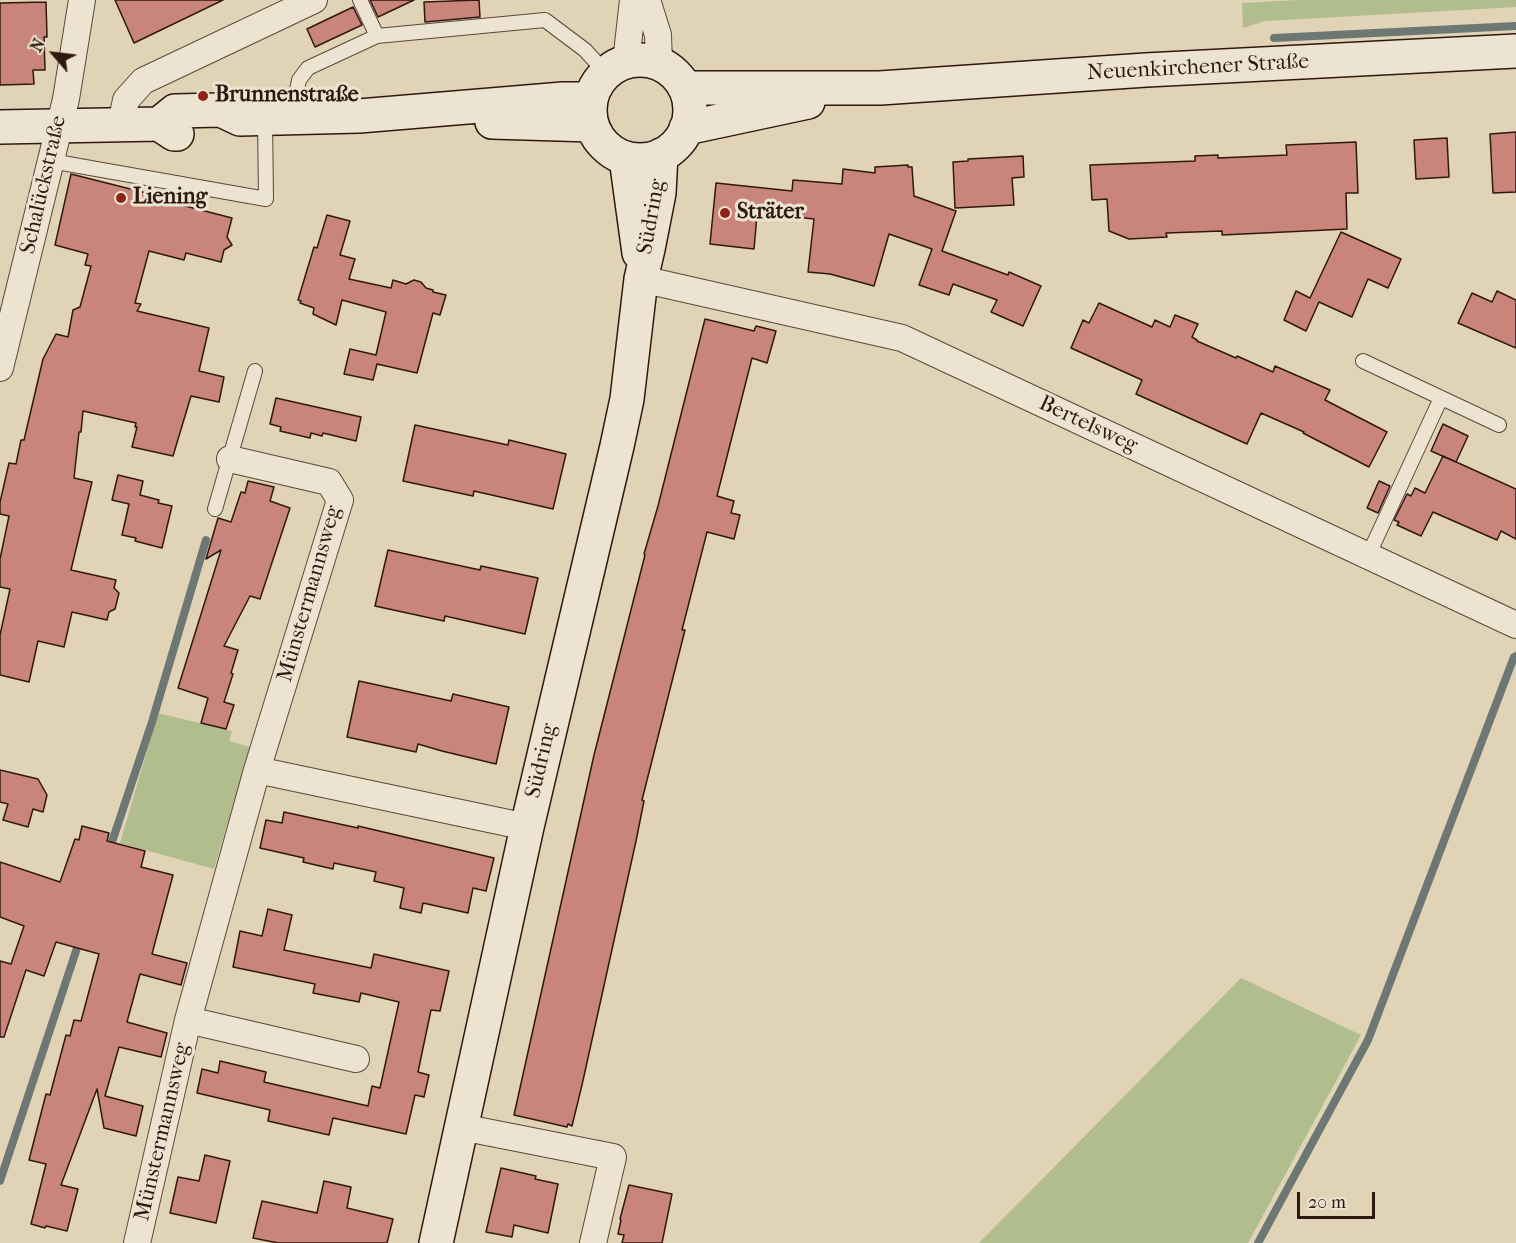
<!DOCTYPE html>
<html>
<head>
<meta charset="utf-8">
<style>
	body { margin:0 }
	#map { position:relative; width:1516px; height:1243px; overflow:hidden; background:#e1d4b6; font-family:"IM FELL French Canon",serif }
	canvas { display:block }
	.north { position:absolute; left:24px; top:24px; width:60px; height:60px; -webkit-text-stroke:4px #ece3d0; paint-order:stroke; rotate:298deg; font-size:16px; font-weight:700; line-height:24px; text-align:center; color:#2f180f }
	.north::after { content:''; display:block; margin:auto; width:21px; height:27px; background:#2f180f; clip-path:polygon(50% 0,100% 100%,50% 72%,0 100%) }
	.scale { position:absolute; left:1297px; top:1192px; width:78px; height:27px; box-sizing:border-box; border:3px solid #2f180f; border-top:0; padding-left:8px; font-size:18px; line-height:21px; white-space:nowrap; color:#2f180f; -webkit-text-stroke:4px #ece3d0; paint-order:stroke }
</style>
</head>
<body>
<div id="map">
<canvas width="1516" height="1243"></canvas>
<div class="north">N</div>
<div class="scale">20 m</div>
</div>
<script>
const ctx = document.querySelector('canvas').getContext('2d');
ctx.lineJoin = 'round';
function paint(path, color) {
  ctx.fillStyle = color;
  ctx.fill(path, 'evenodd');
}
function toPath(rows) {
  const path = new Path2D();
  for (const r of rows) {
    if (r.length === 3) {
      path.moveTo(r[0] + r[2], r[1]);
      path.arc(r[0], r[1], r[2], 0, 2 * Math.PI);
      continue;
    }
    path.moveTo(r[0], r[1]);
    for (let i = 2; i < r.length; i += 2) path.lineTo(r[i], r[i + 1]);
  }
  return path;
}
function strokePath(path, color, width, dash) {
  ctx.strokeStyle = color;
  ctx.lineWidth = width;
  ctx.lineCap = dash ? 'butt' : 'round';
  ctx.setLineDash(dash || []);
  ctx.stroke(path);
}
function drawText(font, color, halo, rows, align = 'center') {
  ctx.font = font + ' "IM FELL French Canon",serif';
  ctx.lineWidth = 6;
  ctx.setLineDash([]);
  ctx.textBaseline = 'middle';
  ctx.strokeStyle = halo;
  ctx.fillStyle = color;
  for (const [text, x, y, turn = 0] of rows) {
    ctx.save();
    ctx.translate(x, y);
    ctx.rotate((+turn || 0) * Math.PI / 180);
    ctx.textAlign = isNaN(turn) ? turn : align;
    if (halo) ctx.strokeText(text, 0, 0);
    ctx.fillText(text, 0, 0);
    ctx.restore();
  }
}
paint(toPath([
	[1298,0,1516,0,1516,7,1265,21,1243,28,1242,3],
	[158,713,232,731,229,741,250,747,214,869,120,843],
	[1241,978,1361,1035,1248,1243,979,1243]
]), '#b2bd8e');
strokePath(toPath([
	[1274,38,1516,26],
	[109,851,152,722,206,540],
	[0,1181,80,939],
	[1258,1243,1368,1040,1514,657,1516,656]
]), '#6d7773', 8);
const building = toPath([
	[115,0,223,0,134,43,115,0],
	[370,0,414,0,378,17,370,0],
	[479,0,480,17,425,22,424,2,479,0],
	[46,2,47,37,44,37,45,70,33,70,34,84,0,85,0,3,46,2],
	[353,7,362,25,315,47,307,29,353,7],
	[1516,132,1516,192,1493,193,1490,134,1516,132],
	[1447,138,1449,177,1416,179,1414,140,1447,138],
	[1356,142,1358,193,1346,193,1347,229,1222,235,1222,231,1166,233,1167,237,1129,239,1109,231,1107,199,1092,200,1090,165,1195,161,1195,156,1218,155,1218,158,1287,155,1286,145,1356,142],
	[1023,156,1024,177,1012,178,1014,205,955,208,953,162,968,161,968,159,1023,156],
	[908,165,908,167,912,167,914,196,956,211,942,251,1008,275,1009,272,1041,286,1023,326,991,312,997,300,953,284,949,295,919,285,932,249,889,234,874,286,830,274,808,272,814,219,769,214,769,216,757,215,754,249,710,244,716,183,792,191,793,180,842,184,843,169,875,173,875,167,908,165],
	[71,174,166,198,166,201,232,218,227,237,232,245,224,250,221,262,186,253,184,260,149,251,135,303,141,304,137,311,209,328,199,371,224,377,219,402,191,396,173,456,132,447,137,427,135,427,136,423,83,411,81,432,79,432,74,478,92,482,71,570,116,580,114,588,119,593,115,609,109,612,107,620,72,612,64,647,38,641,29,682,0,675,0,635,10,589,0,587,0,559,9,516,0,514,0,502,9,463,16,464,21,440,24,440,43,359,56,334,68,337,73,310,80,307,91,266,85,265,88,254,55,245,71,174],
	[327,215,350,221,340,255,355,259,349,279,391,288,393,280,406,284,414,280,421,282,426,288,433,290,433,292,446,295,440,315,433,313,417,373,377,364,373,380,344,374,350,349,376,355,386,312,342,300,336,325,313,314,314,308,300,303,301,301,298,300,314,247,317,248,327,215],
	[1341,232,1401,259,1388,288,1368,279,1352,317,1319,302,1306,331,1284,320,1296,291,1310,298,1341,232],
	[1497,291,1516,300,1516,348,1458,323,1472,293,1492,302,1497,291],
	[1099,303,1152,327,1155,320,1170,327,1175,315,1198,324,1192,337,1197,340,1197,341,1236,358,1237,356,1273,372,1275,366,1330,390,1325,400,1387,432,1369,467,1303,433,1304,432,1261,413,1247,444,1136,394,1142,380,1071,348,1083,320,1089,323,1099,303],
	[705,319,754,331,756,326,776,331,767,363,752,358,717,496,734,501,731,513,740,515,734,539,707,532,682,630,685,630,642,800,644,801,636,841,582,1085,572,1126,568,1124,567,1127,514,1115,594,755,645,555,644,554,658,506,705,319],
	[276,398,361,417,356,441,323,433,322,436,311,433,310,438,280,431,281,427,270,424,276,398],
	[1443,424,1468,436,1456,462,1431,451,1443,424],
	[415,425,508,445,509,440,566,454,553,509,474,491,473,496,403,481,415,425],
	[1443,456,1516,489,1516,539,1501,531,1497,540,1433,512,1421,536,1397,525,1399,522,1394,520,1407,494,1411,496,1415,488,1425,493,1443,456],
	[118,475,143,481,140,495,159,500,158,503,172,506,162,548,135,541,136,538,122,535,129,504,112,500,118,475],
	[248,481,274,487,270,501,290,508,260,599,250,596,224,646,238,650,231,673,233,674,224,702,234,705,226,729,201,723,208,698,178,688,221,550,206,559,218,518,231,522,241,492,245,493,248,481],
	[1379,481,1390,486,1378,513,1367,508,1379,481],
	[388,550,480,570,481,566,538,578,525,634,445,616,444,621,375,606,388,550],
	[359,681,451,701,453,694,509,707,496,764,442,751,418,744,416,752,347,737,359,681],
	[0,770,38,779,47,795,43,812,33,809,28,827,3,820,8,804,0,802,0,770],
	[284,812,358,828,358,826,494,858,486,891,473,888,468,913,423,903,421,913,400,908,404,888,374,881,376,872,334,863,333,869,303,862,304,858,260,848,266,820,282,823,284,812],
	[82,826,109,833,107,841,145,851,141,867,173,875,152,954,187,963,181,985,140,974,127,1022,167,1033,161,1057,119,1047,105,1096,143,1106,136,1136,104,1128,97,1089,61,1185,78,1189,67,1231,46,1226,45,1228,31,1224,46,1164,29,1160,46,1094,50,1095,66,1035,70,1036,74,1020,81,1021,99,954,56,942,44,976,26,970,4,1037,0,1037,0,961,11,964,24,926,0,917,0,862,60,882,75,839,79,840,82,826],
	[268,909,292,915,284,950,371,968,374,954,449,971,440,1011,431,1010,418,1072,429,1075,424,1097,415,1095,406,1134,333,1118,329,1135,268,1121,270,1110,197,1093,202,1069,218,1073,220,1061,266,1072,264,1082,368,1106,372,1086,380,1088,399,1002,361,993,359,1002,313,993,315,984,233,967,240,931,262,936,268,909],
	[205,1155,230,1161,216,1223,170,1213,178,1177,199,1181,205,1155],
	[501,1168,536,1176,535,1179,558,1184,548,1233,514,1225,512,1237,486,1232,501,1168],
	[324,1181,351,1187,347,1208,393,1219,387,1243,278,1243,253,1238,262,1201,317,1213,324,1181],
	[629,1185,672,1194,662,1243,622,1243,624,1235,618,1234,621,1220,620,1219,629,1185]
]);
paint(building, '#c9847c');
strokePath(building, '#2f180f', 1.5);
const lane = toPath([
	[360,0,377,36],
	[298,117,297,90,299,80,308,68,377,36,545,20,585,50,606,73],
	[51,161,266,199,265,119],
	[1363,361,1499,425],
	[215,509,255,371],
	[1368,556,1441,398]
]);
const street = toPath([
	[647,0,658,35,659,63],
	[626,62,633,0],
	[121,124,126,100,143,81,314,0],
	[641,279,902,338,1516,625],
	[0,368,66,99,82,0],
	[257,770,527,827],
	[188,1020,356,1059],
	[461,1127,613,1157,593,1243],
	[137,1243,188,1020,257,770,340,500,329,482,230,459]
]);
const secondary = toPath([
	[640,110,50],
	[685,88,880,88,1146,70,1516,51],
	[492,122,592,125],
	[159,124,175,111,221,110,240,119,359,116,563,99,591,99],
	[0,127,159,124,174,134,177,134],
	[686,128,808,102],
	[626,158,639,253],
	[436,1243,527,827,617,446,627,399,641,279,648,249,659,193,661,155]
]);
strokePath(lane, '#5c4739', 16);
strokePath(street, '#5c4739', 28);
strokePath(secondary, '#2f180f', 36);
strokePath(lane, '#ece3d0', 14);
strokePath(street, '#ece3d0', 26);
strokePath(secondary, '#ece3d0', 33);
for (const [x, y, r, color] of [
	[203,96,6,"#8f2418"],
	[121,198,6,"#8f2418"],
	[725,213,6,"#8f2418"]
]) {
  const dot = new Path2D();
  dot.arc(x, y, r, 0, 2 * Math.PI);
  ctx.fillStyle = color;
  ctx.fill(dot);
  strokePath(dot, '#ece3d0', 2);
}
drawText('22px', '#2f180f', '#ece3d0', [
	["Neuenkirchener Straße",1198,68,-3],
	["Schalückstraße",44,185,-77],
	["Südring",652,217,-80],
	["Bertelsweg",1088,425,25],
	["Münstermannsweg",310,594,-74],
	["Südring",542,761,-77],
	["Münstermannsweg",163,1132,-77]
]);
drawText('bold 22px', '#2f180f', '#ece3d0', [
	["Brunnenstraße",215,96],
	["Liening",133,198],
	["Sträter",737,213]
], 'left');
</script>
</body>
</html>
